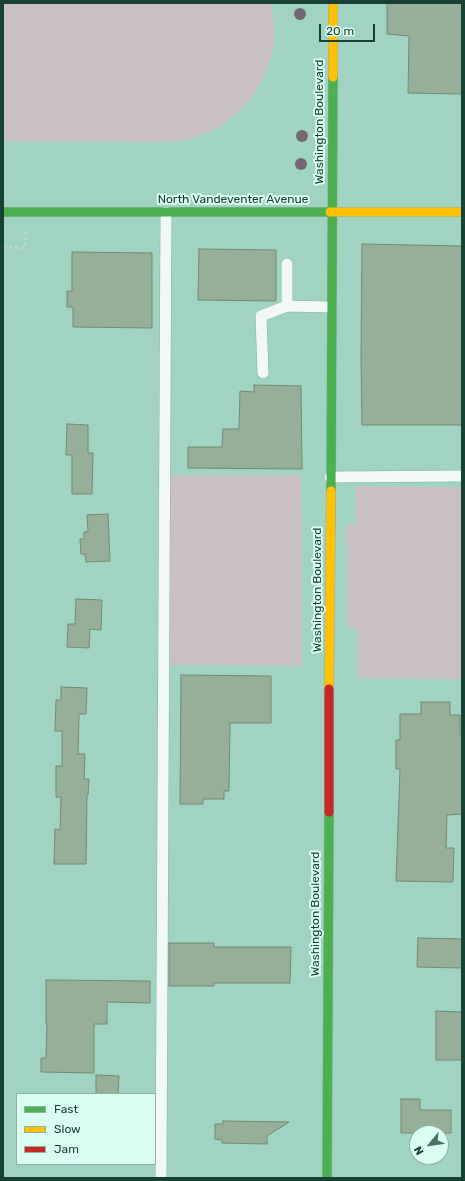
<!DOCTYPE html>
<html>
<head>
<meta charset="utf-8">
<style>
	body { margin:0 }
	#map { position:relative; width:465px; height:1181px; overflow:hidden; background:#a0d3c2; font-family:Rubik,sans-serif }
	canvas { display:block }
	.frame { position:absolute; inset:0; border:4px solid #184135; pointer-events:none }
	.legend { position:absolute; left:16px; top:1093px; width:140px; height:72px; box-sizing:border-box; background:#dafef0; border:1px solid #8cb2a5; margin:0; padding:5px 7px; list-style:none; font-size:12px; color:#184135 }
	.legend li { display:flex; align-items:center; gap:8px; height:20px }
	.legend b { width:20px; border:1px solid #8cb2a5 }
	.north { position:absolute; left:409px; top:1125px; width:40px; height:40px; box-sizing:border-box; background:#dafef0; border:1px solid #8cb2a5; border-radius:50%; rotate:241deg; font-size:11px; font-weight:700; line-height:16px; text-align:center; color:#184135 }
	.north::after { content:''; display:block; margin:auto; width:14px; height:18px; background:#487466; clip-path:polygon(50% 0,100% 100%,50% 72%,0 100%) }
	.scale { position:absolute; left:319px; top:24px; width:56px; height:18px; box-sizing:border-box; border:2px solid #184135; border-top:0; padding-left:5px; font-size:12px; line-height:14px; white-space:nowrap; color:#184135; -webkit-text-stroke:3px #dafef0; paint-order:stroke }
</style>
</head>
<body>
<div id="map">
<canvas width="465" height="1181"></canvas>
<div class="frame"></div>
<ul class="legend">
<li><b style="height:5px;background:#4caf50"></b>Fast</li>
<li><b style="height:5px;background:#ffc107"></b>Slow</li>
<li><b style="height:5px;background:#c62828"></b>Jam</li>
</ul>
<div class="north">N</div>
<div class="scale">20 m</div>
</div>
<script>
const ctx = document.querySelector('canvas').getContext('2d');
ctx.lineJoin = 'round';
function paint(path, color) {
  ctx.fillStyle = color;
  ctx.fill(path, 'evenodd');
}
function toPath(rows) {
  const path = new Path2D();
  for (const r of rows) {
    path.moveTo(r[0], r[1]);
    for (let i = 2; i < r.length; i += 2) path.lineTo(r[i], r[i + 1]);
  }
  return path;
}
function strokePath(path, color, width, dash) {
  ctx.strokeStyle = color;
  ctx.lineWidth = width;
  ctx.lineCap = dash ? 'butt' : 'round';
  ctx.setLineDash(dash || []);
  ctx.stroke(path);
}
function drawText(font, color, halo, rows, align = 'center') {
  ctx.font = font + ' Rubik,sans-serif';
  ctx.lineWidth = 4;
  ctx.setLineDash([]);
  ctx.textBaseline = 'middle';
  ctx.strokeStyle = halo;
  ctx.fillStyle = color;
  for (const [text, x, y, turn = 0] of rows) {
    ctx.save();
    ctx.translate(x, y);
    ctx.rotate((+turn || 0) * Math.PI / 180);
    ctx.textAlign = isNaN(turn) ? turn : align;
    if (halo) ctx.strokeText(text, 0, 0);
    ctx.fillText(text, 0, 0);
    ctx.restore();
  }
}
paint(toPath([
	[3,3,271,3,275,29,274,47,261,83,253,96,237,113,221,126,204,134,185,140,167,142,3,141],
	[170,475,301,475,302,666,170,665],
	[355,486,462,487,462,679,358,678,357,628,347,629,346,524,356,524]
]), '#c9c0c6');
const building = toPath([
	[387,3,462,3,462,94,408,93,409,36,387,34,387,3],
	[362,244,462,246,462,425,362,425,361,357,362,244],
	[199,249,276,250,276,301,198,300,199,249],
	[72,252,152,253,152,328,73,327,73,307,67,307,67,291,72,291,72,252],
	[254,385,301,386,302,469,188,468,188,447,222,447,223,429,239,429,240,391,254,392,254,385],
	[67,424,88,425,88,453,93,453,92,494,72,494,72,455,66,455,67,424],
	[108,514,110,561,86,562,85,554,81,554,80,539,84,539,84,532,88,532,87,515,108,514],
	[76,599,102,600,101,630,90,629,89,648,67,647,68,624,75,624,76,599],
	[181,675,271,676,271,723,230,723,229,791,224,791,224,799,203,799,203,804,180,804,181,675],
	[61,687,87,688,86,714,79,714,78,754,85,754,84,779,89,779,88,795,87,795,86,864,54,864,55,829,60,830,61,797,56,797,56,766,62,766,62,731,55,731,56,700,61,700,61,687],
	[421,702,450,702,450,715,460,715,460,734,462,734,462,814,447,815,446,848,454,848,453,882,396,881,400,769,396,769,396,740,400,740,400,714,421,714,421,702],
	[418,938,462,939,462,968,417,967,418,938],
	[169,943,214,943,214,947,291,947,290,983,214,983,214,986,169,986,169,943],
	[46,980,150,981,150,1003,107,1002,107,1024,94,1024,94,1073,41,1072,41,1058,46,1058,47,1023,46,1023,46,980],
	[436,1011,462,1012,462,1060,436,1060,436,1011],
	[96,1075,119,1076,118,1094,96,1094,96,1075],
	[401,1099,420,1099,420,1110,451,1110,451,1133,401,1133,401,1099],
	[223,1121,289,1122,267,1136,267,1144,222,1143,222,1140,215,1139,215,1124,223,1124,223,1121]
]);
paint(building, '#97af99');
strokePath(building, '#738a73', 1);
const lane = toPath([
	[287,264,287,306,331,307],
	[263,373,261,316,287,306],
	[330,477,462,476],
	[161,1178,166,212]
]);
const fast = toPath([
	[3,212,330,212],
	[331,491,333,77],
	[327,1178,329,812]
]);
const slow = toPath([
	[333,77,333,3],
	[330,212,462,212],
	[329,689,331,491]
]);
const jam = toPath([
	[329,812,329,689]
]);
strokePath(lane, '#87b1a3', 12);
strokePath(fast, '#87b1a3', 10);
strokePath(slow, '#87b1a3', 10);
strokePath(jam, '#87b1a3', 10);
strokePath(toPath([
	[3,247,25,248,26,232]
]), '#c3d4ce', 2.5, [3, 3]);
strokePath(lane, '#f1f8f6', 11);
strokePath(fast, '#4caf50', 9);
strokePath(slow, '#ffc107', 9);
strokePath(jam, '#c62828', 9);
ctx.fillStyle = '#726772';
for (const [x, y] of [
	[300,14],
	[302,136],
	[301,164]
]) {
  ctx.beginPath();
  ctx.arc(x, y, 6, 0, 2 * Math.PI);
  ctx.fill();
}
drawText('12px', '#184135', '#dafef0', [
	["Washington Boulevard",320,122,-90],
	["North Vandeventer Avenue",233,200],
	["Washington Boulevard",318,590,-90],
	["Washington Boulevard",316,914,-90]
]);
</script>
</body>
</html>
